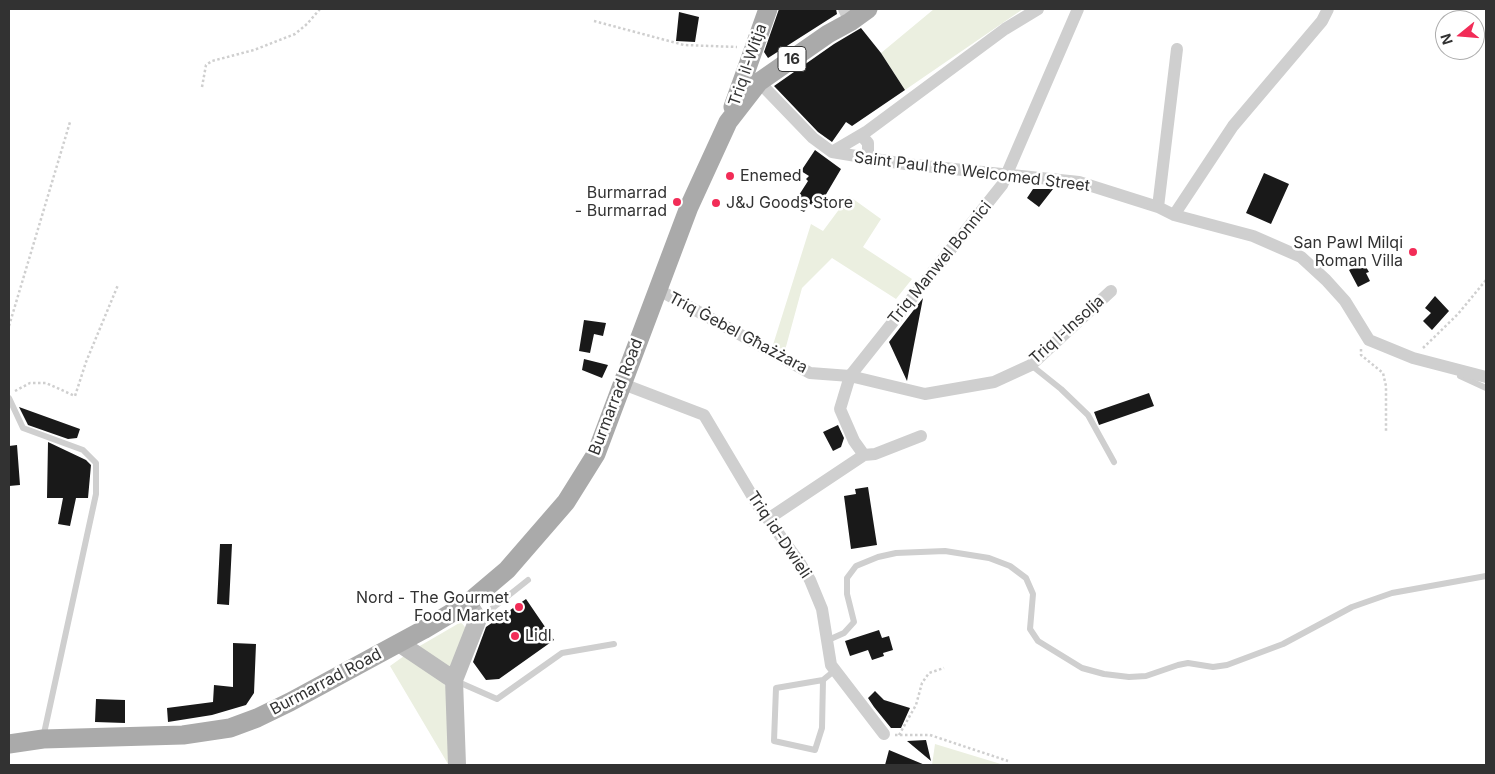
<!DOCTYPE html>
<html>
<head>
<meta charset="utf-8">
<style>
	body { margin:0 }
	#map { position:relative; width:1495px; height:774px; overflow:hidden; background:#fff; font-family:Inter,sans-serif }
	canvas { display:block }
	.frame { position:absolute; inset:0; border:10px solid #323232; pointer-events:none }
	.north { position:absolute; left:1435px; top:10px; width:50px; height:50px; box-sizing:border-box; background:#fff; border:1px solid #adadad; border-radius:50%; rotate:253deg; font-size:14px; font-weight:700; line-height:20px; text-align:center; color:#323232 }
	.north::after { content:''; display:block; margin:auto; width:18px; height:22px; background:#f22c57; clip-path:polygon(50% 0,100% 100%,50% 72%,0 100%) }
</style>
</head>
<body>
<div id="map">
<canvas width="1495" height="774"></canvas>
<div class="frame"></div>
<div class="north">N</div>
</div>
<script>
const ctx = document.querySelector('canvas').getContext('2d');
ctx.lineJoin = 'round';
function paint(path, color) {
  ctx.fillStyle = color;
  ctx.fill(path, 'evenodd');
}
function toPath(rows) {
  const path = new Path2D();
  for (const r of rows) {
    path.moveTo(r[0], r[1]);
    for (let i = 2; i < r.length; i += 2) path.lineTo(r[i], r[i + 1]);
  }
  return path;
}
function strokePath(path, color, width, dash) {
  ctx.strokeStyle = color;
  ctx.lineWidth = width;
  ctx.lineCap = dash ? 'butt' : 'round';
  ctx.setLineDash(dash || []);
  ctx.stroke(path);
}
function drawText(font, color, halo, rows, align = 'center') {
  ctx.font = font + ' Inter,sans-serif';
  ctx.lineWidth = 5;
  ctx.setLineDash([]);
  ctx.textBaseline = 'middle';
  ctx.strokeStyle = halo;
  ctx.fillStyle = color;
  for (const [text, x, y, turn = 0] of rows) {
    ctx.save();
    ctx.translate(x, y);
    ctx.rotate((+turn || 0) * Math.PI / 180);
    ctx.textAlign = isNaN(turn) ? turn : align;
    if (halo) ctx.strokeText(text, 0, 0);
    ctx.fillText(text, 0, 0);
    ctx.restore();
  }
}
paint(toPath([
	[934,9,1023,9,905,90,881,53],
	[849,196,881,219,863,247,912,279,896,299,832,258,802,288,784,354,772,348,811,224,823,231],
	[461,622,468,631,448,670,418,647],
	[404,656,441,679,446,687,450,763,448,764,390,666],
	[935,744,1004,765,932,765]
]), '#ebefe0');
paint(toPath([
	[779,9,836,9,837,14,768,58,764,52],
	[679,12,699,17,695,42,676,41],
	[861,28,881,53,905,90,852,126,846,122,832,142,818,132,774,86,834,44],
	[815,150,841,169,818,208,810,204,804,212,792,206,808,181,806,179,809,176,801,171],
	[1264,173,1289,184,1271,224,1246,213],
	[1033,189,1053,189,1039,207,1027,198],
	[1363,262,1369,272,1366,273,1370,281,1358,287,1349,270],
	[1435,296,1449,311,1432,330,1423,321,1431,313,1425,308],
	[923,298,907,381,889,342],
	[584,320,606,323,603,336,594,334,590,353,579,351],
	[584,359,608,365,602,378,582,370],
	[1149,393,1154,406,1099,425,1094,412],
	[19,407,80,429,77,438,68,439,28,425],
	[838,425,844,438,841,447,833,451,823,432],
	[48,442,86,460,91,465,88,498,76,498,70,526,58,524,63,498,47,498],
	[17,445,20,485,9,486,9,446],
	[868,487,877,545,851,549,844,496,856,494,855,489],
	[220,544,232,544,229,605,217,604],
	[526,599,554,640,499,679,486,680,473,662,486,627],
	[879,630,882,638,889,636,893,650,883,653,884,656,872,660,868,650,850,656,845,641],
	[233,643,256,644,254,693,246,705,212,715,168,722,167,708,213,702,214,685,233,687],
	[875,691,884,700,910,708,901,728,891,728,874,707,868,698],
	[96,699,125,700,125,723,95,722],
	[926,740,931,761,907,741],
	[889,750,925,765,885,765]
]), '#191919');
strokePath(toPath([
	[594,21,684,45,737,47],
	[202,87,206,65,212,61,254,50,295,34,307,24,320,9],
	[9,326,70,122],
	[1423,348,1458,314,1486,280],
	[1361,349,1361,355,1383,373,1386,386,1386,431],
	[15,391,30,383,46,383,75,396,86,362,118,285],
	[895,735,930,735,1008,761],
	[899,735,916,705,922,683,929,673,944,668]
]), '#cfcfcf', 2.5, [2.5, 2.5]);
strokePath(toPath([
	[1031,365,1061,389,1088,415,1114,462],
	[1460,376,1486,388],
	[9,398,23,428,83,450,96,463,96,494,43,738],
	[479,619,528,580],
	[826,641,844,633,854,622,847,594,847,578,856,566,878,557,896,553,945,551,989,558,1010,566,1026,578,1033,594,1030,629,1038,641,1082,668,1104,674,1129,677,1146,676,1178,665,1188,663,1213,667,1227,665,1283,644,1352,607,1392,593,1486,576],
	[823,680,822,728,815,750,774,741,776,688,823,680,834,671],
	[456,681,497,699,562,653,614,644]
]), '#cfcfcf', 6);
strokePath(toPath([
	[844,9,850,22],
	[759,82,813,138,832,152,905,164,1079,182,1158,207,1174,215,1253,236,1301,257,1326,280,1345,301,1369,340,1413,358,1486,377],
	[861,135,868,143,868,159],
	[832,152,866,132,1005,29,1038,9],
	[1158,207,1177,49],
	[1174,215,1233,126,1322,21,1328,9],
	[657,289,810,373,850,376,925,394,994,382,1031,365,1111,291],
	[623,384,704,415,757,504,800,563,810,580,822,609,831,665,884,734],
	[864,455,854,441,840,409,850,376,1002,185,1078,9],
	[768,519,864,455,875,454,921,436]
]), '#cfcfcf', 12);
strokePath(toPath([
	[399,643,454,680],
	[457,765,454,680,478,619,468,603]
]), '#bcbcbc', 18);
strokePath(toPath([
	[733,107,768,9],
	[9,744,43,739,183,735,230,728,257,718,290,702,423,630,468,603,507,570,566,502,596,454,689,207,728,122,759,82,828,34,850,22,868,9]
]), '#aaa', 19);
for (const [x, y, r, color] of [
	[730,176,5,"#f22c57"],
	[677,202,5,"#f22c57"],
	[716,203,5,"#f22c57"],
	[1413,252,5,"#f22c57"],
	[519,607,5,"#f22c57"],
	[515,636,5,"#f22c57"]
]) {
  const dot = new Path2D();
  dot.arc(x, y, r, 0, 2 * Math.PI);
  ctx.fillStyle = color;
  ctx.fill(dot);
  strokePath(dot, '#fff', 2);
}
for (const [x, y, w] of [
	[792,59,28]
]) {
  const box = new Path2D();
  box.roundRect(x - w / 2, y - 12.5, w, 25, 4);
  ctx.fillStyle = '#fff';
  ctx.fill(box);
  strokePath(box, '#323232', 1);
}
drawText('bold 15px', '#323232', null, [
	["16",792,59]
]);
drawText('16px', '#323232', '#fff', [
	["Triq il-Witja",748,65,-71],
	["Saint Paul the Welcomed Street",972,172,7],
	["Triq Manwel Bonnici",940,263,-51],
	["Triq l-Insolja",1067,330,-42],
	["Triq Ġebel Għażżara",738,333,28],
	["Burmarrad Road",616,397,-69],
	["Triq id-Dwieli",779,535,56],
	["Burmarrad Road",326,682,-28]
]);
drawText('16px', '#323232', '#fff', [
	["Enemed",740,176],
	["Burmarrad",667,193,"right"],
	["- Burmarrad",667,211,"right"],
	["J&J Goods Store",726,203],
	["San Pawl Milqi",1403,243,"right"],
	["Roman Villa",1403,261,"right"],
	["Nord - The Gourmet",509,598,"right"],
	["Food Market",509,616,"right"],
	["Lidl",525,636]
], 'left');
</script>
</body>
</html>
